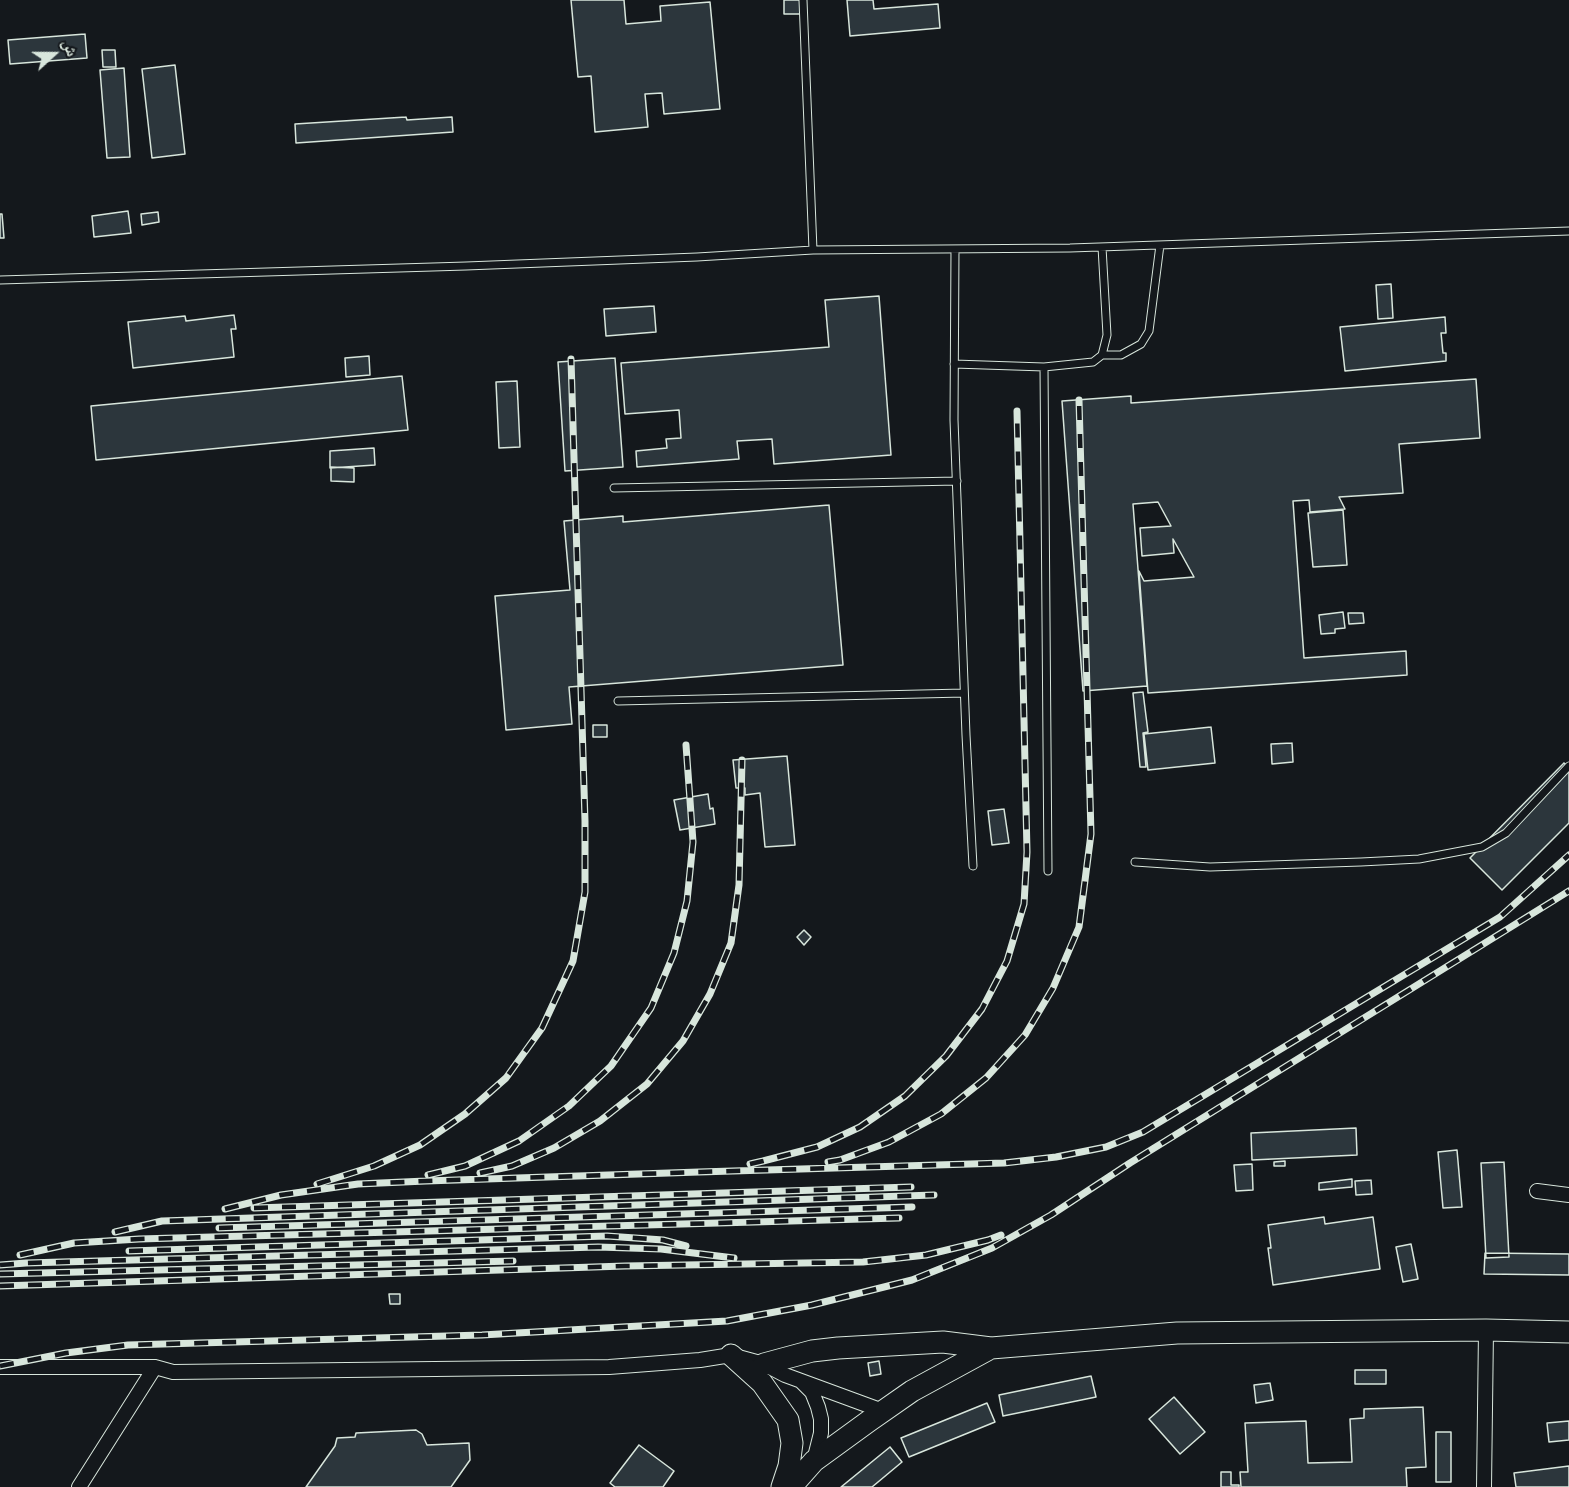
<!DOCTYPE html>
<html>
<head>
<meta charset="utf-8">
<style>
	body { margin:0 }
	#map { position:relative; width:1569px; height:1487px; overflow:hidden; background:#14181c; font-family:"Golos Text","Noto Naskh Arabic",sans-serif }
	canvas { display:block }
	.north { position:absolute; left:24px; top:24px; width:60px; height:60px; -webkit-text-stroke:4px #14181c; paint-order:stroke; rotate:69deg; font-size:16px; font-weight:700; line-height:24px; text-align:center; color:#d8e6dc }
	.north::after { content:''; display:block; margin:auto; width:21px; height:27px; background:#d8e6dc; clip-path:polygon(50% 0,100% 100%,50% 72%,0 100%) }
</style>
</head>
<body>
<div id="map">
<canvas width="1569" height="1487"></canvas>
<div class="north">ش</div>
</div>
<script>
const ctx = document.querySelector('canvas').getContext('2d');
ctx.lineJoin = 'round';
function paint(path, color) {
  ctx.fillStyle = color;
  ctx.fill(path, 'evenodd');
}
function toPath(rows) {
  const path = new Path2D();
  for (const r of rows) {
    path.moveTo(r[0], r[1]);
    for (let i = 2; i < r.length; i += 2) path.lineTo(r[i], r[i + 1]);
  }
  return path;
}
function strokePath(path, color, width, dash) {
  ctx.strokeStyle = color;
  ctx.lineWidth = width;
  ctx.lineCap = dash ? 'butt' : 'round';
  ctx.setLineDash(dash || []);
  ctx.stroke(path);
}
const building = toPath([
	[571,0,624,0,626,24,661,21,660,6,710,2,720,109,664,114,662,93,645,94,648,127,595,132,591,76,578,77,571,0],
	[784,0,802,0,803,14,784,14,784,0],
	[847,0,873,0,874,9,938,4,940,28,850,36,847,0],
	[85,34,87,58,10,64,8,40,85,34],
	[102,50,115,50,116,67,103,67,102,50],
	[175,65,185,154,152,158,142,69,175,65],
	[124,68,130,157,107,158,100,70,124,68],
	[406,117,407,120,452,117,453,132,296,143,295,124,406,117],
	[128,211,131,233,94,237,92,216,128,211],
	[158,212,159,222,142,225,141,214,158,212],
	[0,214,2,214,4,238,0,238,0,214],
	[1391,284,1393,318,1378,319,1376,285,1391,284],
	[879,296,891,455,774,464,772,439,737,441,739,459,637,467,636,451,667,448,666,439,681,438,679,410,625,414,621,363,829,347,825,300,879,296],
	[654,306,656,332,606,336,604,309,654,306],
	[234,315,236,329,231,329,234,357,133,368,128,322,185,316,186,321,234,315],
	[1445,317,1446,333,1441,333,1443,353,1446,353,1446,361,1345,371,1340,327,1445,317],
	[369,356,370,375,346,377,345,358,369,356],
	[615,358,623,467,565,471,558,362,615,358],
	[402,376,408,430,96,460,91,406,402,376],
	[1476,379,1480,438,1399,444,1403,493,1339,497,1345,509,1310,512,1309,500,1293,501,1304,658,1406,651,1407,675,1148,693,1139,571,1144,581,1194,577,1173,539,1174,553,1142,556,1140,528,1171,526,1158,502,1133,504,1147,686,1083,691,1062,401,1131,396,1131,403,1476,379],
	[517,381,520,447,499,448,496,382,517,381],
	[374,448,375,465,330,468,330,451,374,448],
	[331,467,354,468,354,482,331,481,331,467],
	[829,505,843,665,569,687,572,724,506,730,495,596,570,590,564,521,623,516,623,522,829,505],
	[1343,510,1347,565,1313,567,1308,513,1343,510],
	[1343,612,1345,628,1335,629,1335,633,1321,634,1319,615,1343,612],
	[1348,613,1363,613,1364,623,1349,624,1348,613],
	[1143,692,1148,732,1143,733,1146,767,1140,767,1133,693,1143,692],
	[593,725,607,725,607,737,593,737,593,725],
	[1211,727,1215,763,1148,770,1144,734,1211,727],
	[1292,743,1293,762,1272,764,1271,744,1292,743],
	[787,756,795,845,765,847,760,793,745,795,745,788,736,788,733,760,787,756],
	[1564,763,1569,768,1569,823,1502,890,1470,858,1564,763],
	[708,794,710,809,713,808,715,824,680,830,674,800,708,794],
	[1004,809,1009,843,992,845,988,811,1004,809],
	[804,930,811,937,804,945,797,937,804,930],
	[1356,1128,1357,1155,1252,1160,1251,1133,1356,1128],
	[1457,1150,1462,1207,1443,1208,1438,1152,1457,1150],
	[1285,1161,1285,1166,1274,1166,1274,1162,1285,1161],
	[1504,1162,1509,1257,1486,1258,1481,1163,1504,1162],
	[1252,1164,1253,1190,1236,1191,1234,1165,1252,1164],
	[1352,1179,1352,1187,1319,1190,1319,1183,1352,1179],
	[1371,1180,1372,1194,1356,1195,1355,1181,1371,1180],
	[1324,1217,1325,1224,1373,1217,1380,1269,1273,1285,1268,1248,1271,1248,1268,1225,1324,1217],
	[1411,1244,1418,1279,1403,1282,1396,1247,1411,1244],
	[1485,1253,1569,1254,1569,1275,1484,1274,1485,1253],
	[389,1294,400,1294,400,1304,390,1304,389,1294],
	[879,1361,881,1374,870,1376,868,1363,879,1361],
	[1355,1370,1386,1370,1386,1384,1355,1384,1355,1370],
	[1091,1376,1096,1397,1003,1416,999,1395,1091,1376],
	[1270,1383,1273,1400,1256,1403,1254,1385,1270,1383],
	[1174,1397,1205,1432,1180,1454,1149,1419,1174,1397],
	[987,1403,995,1422,909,1457,901,1438,987,1403],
	[1423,1407,1426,1467,1406,1468,1407,1487,1241,1487,1240,1472,1248,1472,1245,1423,1306,1421,1308,1463,1352,1462,1350,1419,1364,1418,1364,1409,1423,1407],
	[1569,1421,1569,1440,1549,1442,1547,1423,1569,1421],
	[416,1430,422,1434,427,1445,469,1443,470,1460,451,1487,306,1487,335,1446,337,1438,355,1437,356,1433,416,1430],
	[1436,1432,1451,1432,1451,1482,1436,1482,1436,1432],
	[639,1445,674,1471,663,1487,615,1487,610,1483,639,1445],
	[890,1447,902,1462,872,1487,841,1487,890,1447],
	[1569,1466,1569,1487,1516,1487,1514,1473,1569,1466],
	[1221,1472,1231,1472,1231,1485,1239,1485,1239,1487,1221,1487,1221,1472]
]);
paint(building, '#2c363c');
strokePath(building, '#d8e6dc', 1.5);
const lane = toPath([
	[803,0,813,250],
	[955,249,954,420,966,735,973,866],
	[0,280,466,266,697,257,813,250,1070,248,1569,231],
	[1102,355,1121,355,1141,344,1149,331,1160,245],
	[954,364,1044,367,1093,362,1102,355,1107,335,1102,247],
	[1044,367,1048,871],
	[614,488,957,481],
	[618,701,964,693],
	[1135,862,1210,867,1361,862,1419,859,1482,847,1506,833,1569,766]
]);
const street = toPath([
	[1537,1191,1569,1195],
	[0,1367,155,1367,173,1372,609,1367,700,1360,731,1355,764,1364,785,1375,883,1411],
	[802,1382,812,1392,818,1407,821,1419,821,1433,814,1461],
	[79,1487,155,1367],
	[1484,1487,1486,1330]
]);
const primary = toPath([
	[731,1355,762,1383,788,1420,792,1443,789,1466,782,1487],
	[764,1364,812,1351,838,1348,943,1342,991,1348],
	[791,1487,814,1461,869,1421,912,1391,991,1348,1177,1333,1486,1330,1569,1332]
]);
strokePath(lane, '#d8e6dc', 9);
strokePath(street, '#d8e6dc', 16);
strokePath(primary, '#d8e6dc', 23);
strokePath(lane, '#14181c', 7);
strokePath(street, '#14181c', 14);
strokePath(primary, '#14181c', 21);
const rail = toPath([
	[828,1162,840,1160,889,1142,941,1114,986,1078,1025,1035,1053,988,1079,927,1091,834,1079,400],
	[750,1164,763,1161,817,1147,860,1127,905,1096,946,1056,982,1009,1007,961,1024,904,1027,852,1017,411],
	[480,1173,512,1166,554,1148,600,1121,647,1084,683,1041,710,994,731,943,739,885,742,760],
	[428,1175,465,1166,519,1141,569,1106,611,1066,651,1008,674,953,687,901,693,842,686,745],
	[317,1184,374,1166,420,1145,465,1114,506,1078,542,1028,573,961,585,892,585,821,571,359],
	[254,1208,911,1187],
	[225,1209,281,1195,358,1184,426,1181,699,1172,1004,1163,1056,1157,1106,1147,1143,1132,1500,917,1569,855],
	[219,1228,912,1207],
	[115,1232,162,1221,934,1195],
	[129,1251,607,1236,663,1240,686,1246],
	[20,1255,74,1243,139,1239,899,1218],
	[0,1265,26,1263,598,1247,661,1249,734,1258],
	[0,1274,513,1261],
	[0,1286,625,1266,863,1262,926,1255,988,1240,1001,1235],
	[0,1366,66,1353,128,1345,482,1335,727,1321,812,1305,912,1280,992,1248,1051,1215,1130,1163,1569,891]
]);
strokePath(rail, '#d8e6dc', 7);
strokePath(rail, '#14181c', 4.5, [14]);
</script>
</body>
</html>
